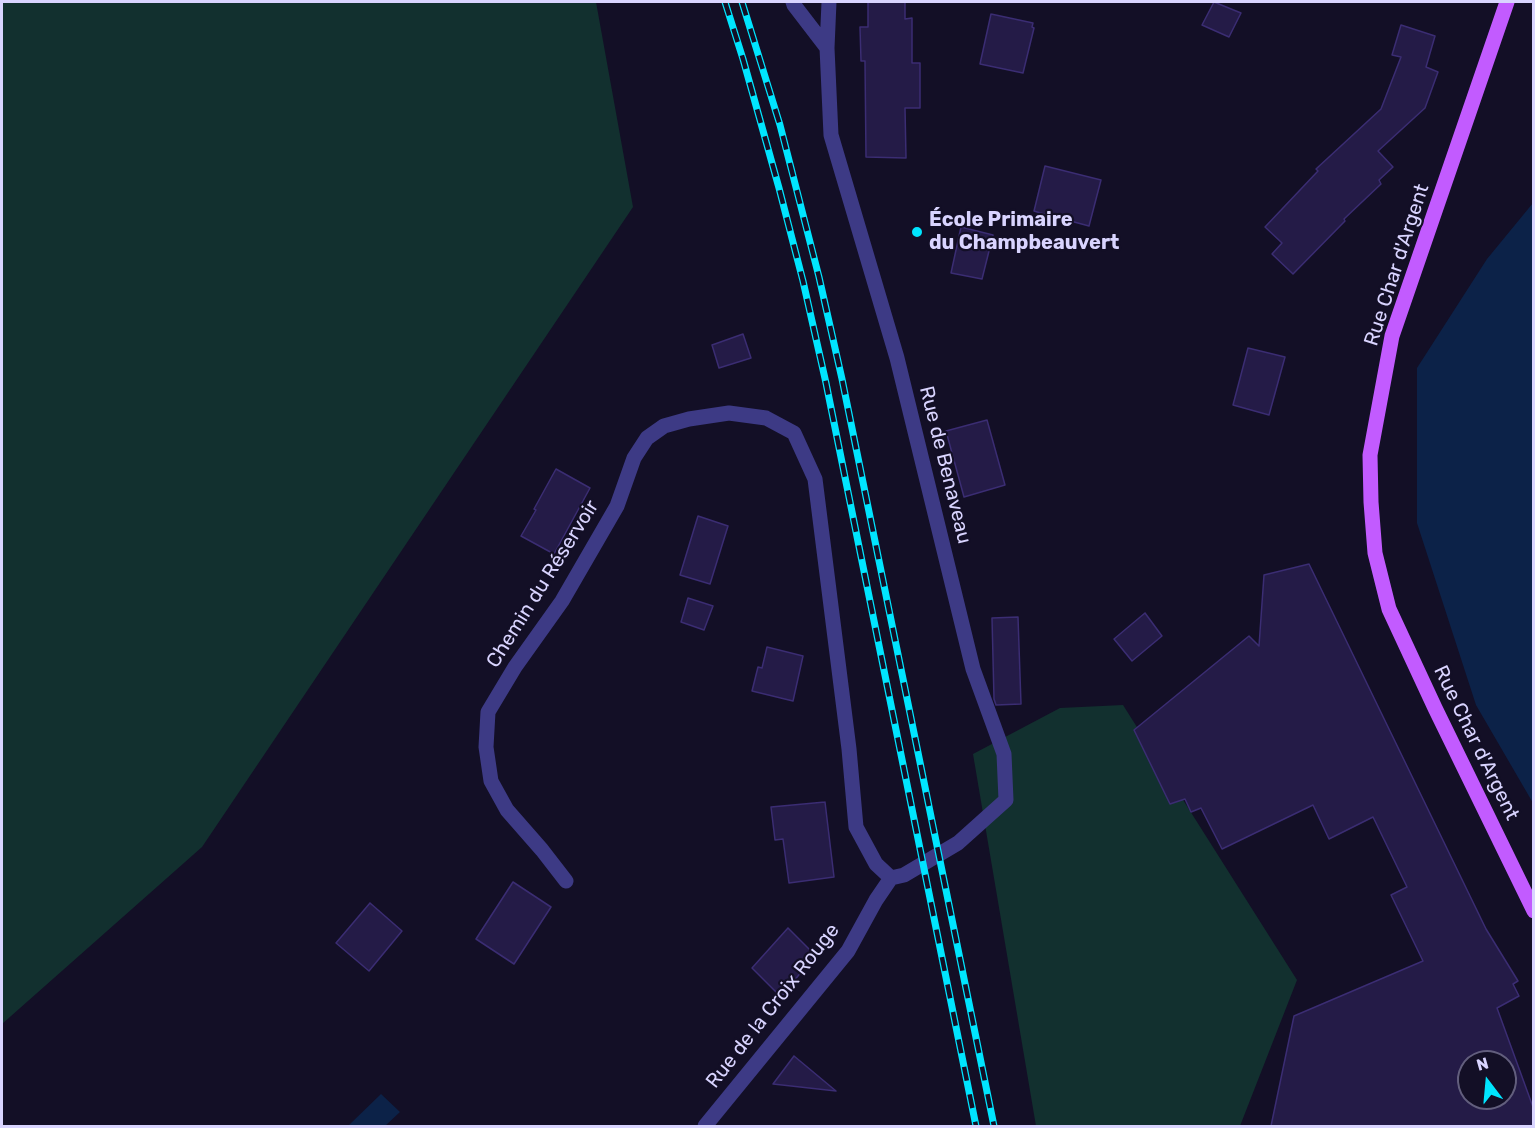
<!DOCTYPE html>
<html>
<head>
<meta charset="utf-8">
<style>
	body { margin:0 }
	#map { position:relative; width:1535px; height:1128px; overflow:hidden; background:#130f26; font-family:Rubik,sans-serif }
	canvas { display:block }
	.frame { position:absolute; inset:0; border:3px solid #d9d4ff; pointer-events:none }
	.north { position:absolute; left:1457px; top:1050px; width:60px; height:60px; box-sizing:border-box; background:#130f26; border:2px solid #625e7d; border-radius:50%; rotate:344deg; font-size:16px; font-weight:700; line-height:24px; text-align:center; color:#d9d4ff }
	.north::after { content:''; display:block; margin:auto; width:21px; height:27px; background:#00e5ff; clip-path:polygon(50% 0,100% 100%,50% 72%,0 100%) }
</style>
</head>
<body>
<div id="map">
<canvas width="1535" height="1128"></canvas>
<div class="frame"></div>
<div class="north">N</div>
</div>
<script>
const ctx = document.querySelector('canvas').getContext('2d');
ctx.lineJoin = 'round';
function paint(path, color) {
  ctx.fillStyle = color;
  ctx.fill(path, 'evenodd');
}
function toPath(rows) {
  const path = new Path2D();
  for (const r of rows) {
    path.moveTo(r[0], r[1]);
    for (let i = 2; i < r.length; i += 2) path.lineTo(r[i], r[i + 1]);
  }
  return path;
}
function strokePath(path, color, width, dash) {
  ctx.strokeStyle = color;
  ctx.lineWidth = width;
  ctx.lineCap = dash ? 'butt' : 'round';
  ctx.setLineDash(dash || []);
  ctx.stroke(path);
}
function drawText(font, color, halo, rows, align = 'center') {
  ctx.font = font + ' Rubik,sans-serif';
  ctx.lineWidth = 4.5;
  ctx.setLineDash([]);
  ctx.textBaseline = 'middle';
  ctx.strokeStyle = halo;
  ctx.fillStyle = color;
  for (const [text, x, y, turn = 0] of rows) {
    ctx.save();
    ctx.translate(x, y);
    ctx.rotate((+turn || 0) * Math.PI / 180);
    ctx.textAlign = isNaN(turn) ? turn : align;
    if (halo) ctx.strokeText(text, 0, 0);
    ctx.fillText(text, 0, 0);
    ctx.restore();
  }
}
paint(toPath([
	[2,2,596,2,633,207,202,847,2,1024],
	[1123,705,1297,980,1240,1126,1036,1126,973,754,1060,708]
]), '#12302f');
paint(toPath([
	[1533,203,1533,803,1476,705,1417,523,1417,368,1487,259],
	[381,1094,400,1112,385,1126,348,1126]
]), '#0c2248');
const building = toPath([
	[868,2,905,2,905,19,912,18,912,63,920,63,920,108,905,108,906,158,866,157,865,61,861,61,860,27,868,27,868,2],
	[1214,2,1241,13,1229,37,1202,25,1214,2],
	[991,14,1033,23,1032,27,1034,28,1023,73,980,64,991,14],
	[1401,25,1435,36,1426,67,1438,72,1425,108,1378,151,1393,167,1379,180,1381,184,1344,219,1345,221,1293,274,1272,254,1282,243,1265,227,1318,171,1316,169,1381,109,1401,57,1392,55,1401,25],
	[1045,166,1101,180,1089,226,1063,219,1063,220,1034,211,1045,166],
	[961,227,993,235,982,279,951,273,961,227],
	[743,334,751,358,719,368,712,345,743,334],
	[1248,348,1285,357,1269,415,1233,405,1248,348],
	[987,420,1005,485,964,497,946,431,987,420],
	[556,469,590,488,554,554,521,536,536,510,534,509,556,469],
	[698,516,728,526,710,584,680,575,698,516],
	[1309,564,1486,929,1518,981,1513,984,1519,996,1497,1008,1533,1107,1533,1126,1271,1126,1294,1016,1423,961,1391,895,1407,887,1373,817,1329,839,1313,805,1222,849,1201,808,1191,812,1185,799,1170,804,1134,730,1249,636,1259,646,1264,575,1309,564],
	[1469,1062,1505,1062,1505,1098,1469,1098,1469,1062],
	[688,598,713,606,704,630,681,622,688,598],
	[1145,613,1162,636,1132,661,1114,639,1145,613],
	[1018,617,1021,704,996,705,994,699,992,618,1018,617],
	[767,647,803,656,793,701,752,691,758,667,762,668,767,647],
	[825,802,834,877,789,883,783,839,775,840,771,807,825,802],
	[513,882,551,907,514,964,476,939,513,882],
	[370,903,402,931,369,971,336,943,370,903],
	[788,928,815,955,781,997,752,968,788,928],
	[794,1056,836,1091,773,1084,794,1056]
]);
paint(building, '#241b47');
strokePath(building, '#3b2d73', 1.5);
strokePath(toPath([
	[793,2,794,5,827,48],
	[829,2,827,48,831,135,897,358,973,669,1004,754,1006,800,958,843,904,875,891,878],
	[566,881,542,850,507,810,491,781,486,747,488,712,515,667,562,601,617,506,634,458,647,438,664,426,689,419,729,413,766,418,794,433,815,479,849,749,856,827,876,864,891,878],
	[705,1126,848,951,876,900,891,878]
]), '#3d3a85', 15);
strokePath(toPath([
	[1507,2,1392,336,1370,455,1371,502,1375,553,1389,609,1435,708,1534,911]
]), '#c25bff', 15);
const rail = toPath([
	[725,2,743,59,779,188,803,281,826,383,976,1126],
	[742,2,780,125,819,277,842,379,994,1126]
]);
strokePath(rail, '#00e5ff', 7);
strokePath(rail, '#130f26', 4.5, [14]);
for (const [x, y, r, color] of [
	[917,232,6,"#00e5ff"]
]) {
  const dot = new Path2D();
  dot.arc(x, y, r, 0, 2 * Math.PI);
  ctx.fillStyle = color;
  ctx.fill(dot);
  strokePath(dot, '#130f26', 2);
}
drawText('bold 20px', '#d9d4ff', '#130f26', [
	["École Primaire",929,220],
	["du Champbeauvert",929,243]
], 'left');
drawText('20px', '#d9d4ff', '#130f26', [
	["Rue Char d'Argent",1397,265,-72],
	["Rue de Benaveau",945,465,76],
	["Chemin du Réservoir",543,584,-58],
	["Rue Char d'Argent",1476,743,64],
	["Rue de la Croix Rouge",773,1006,-52]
]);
</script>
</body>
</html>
